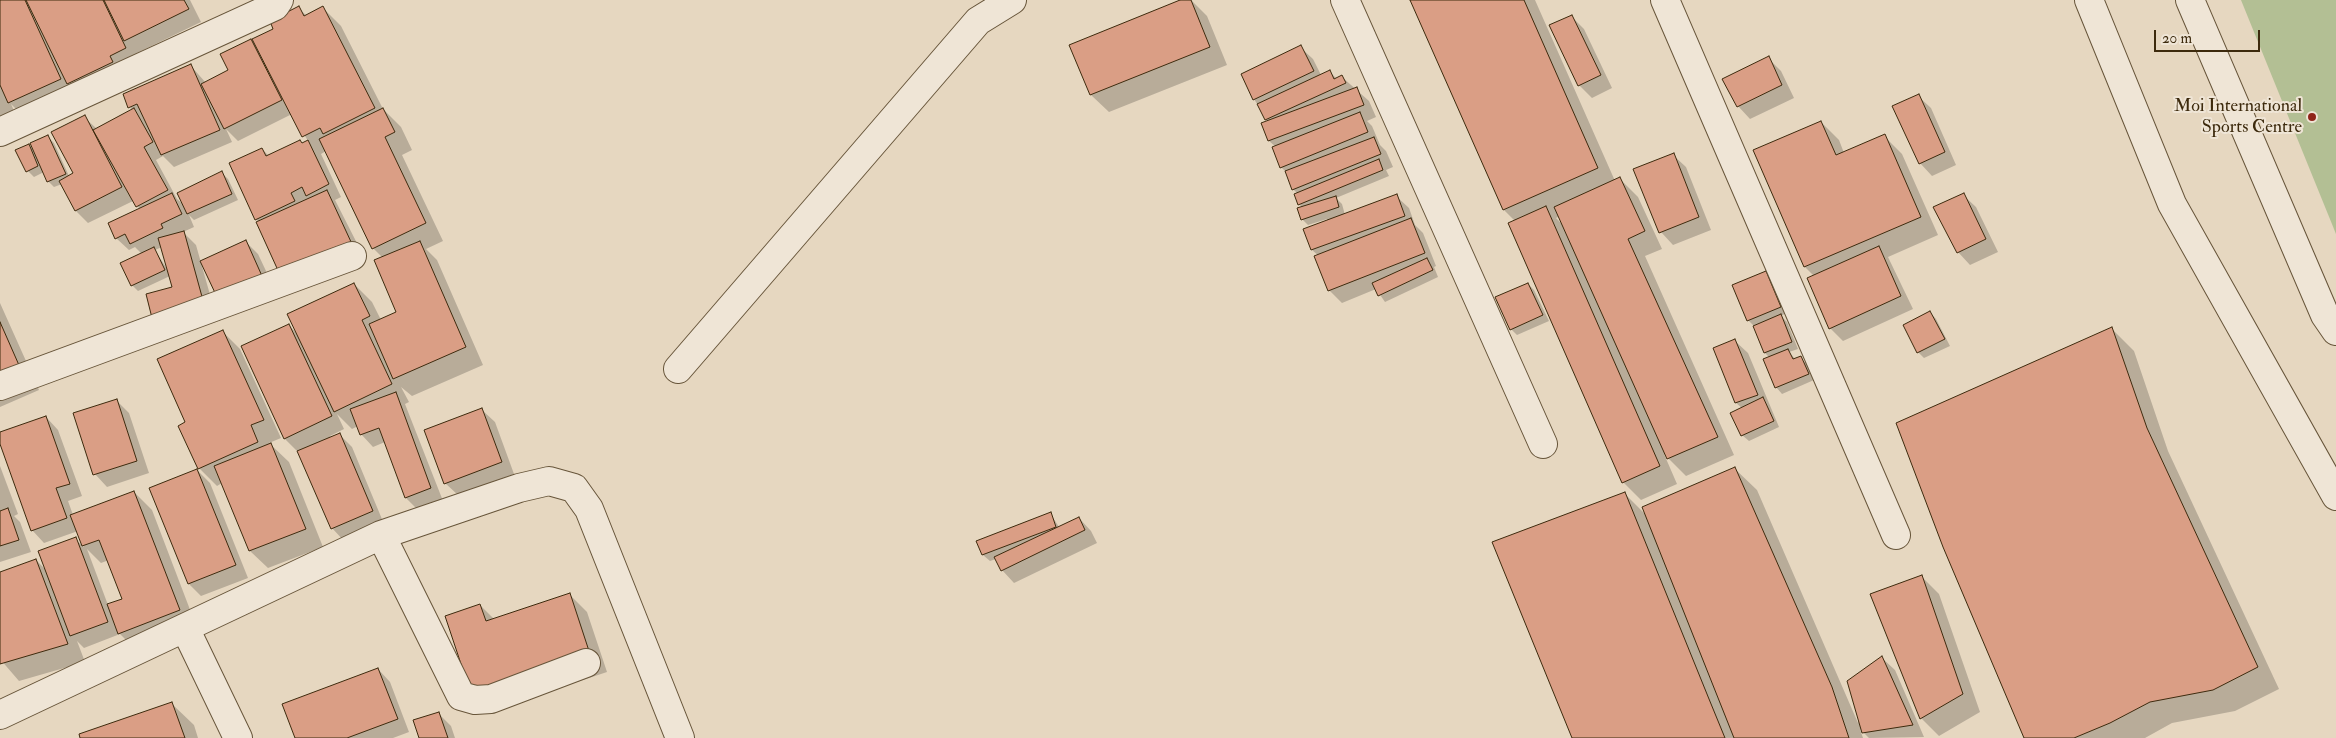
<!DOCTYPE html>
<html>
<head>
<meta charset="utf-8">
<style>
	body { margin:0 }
	#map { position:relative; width:2336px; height:738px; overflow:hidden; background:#e6d7c0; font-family:"IM FELL Double Pica",serif }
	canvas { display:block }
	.scale { position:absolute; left:2154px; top:30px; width:106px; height:22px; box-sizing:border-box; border:2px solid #3d2a0d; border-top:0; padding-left:6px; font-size:15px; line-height:18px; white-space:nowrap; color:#3d2a0d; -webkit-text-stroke:4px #efe5d6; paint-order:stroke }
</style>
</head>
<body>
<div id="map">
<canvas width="2336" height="738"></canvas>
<div class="scale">20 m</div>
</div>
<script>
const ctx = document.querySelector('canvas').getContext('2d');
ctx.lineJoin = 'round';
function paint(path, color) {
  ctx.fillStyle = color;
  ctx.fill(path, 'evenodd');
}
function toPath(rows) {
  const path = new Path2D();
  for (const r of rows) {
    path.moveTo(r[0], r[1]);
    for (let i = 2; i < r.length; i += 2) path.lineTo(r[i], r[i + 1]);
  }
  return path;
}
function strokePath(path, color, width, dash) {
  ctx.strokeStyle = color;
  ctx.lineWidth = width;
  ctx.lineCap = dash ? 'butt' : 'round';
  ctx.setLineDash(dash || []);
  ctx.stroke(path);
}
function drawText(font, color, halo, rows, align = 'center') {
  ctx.font = font + ' "IM FELL Double Pica",serif';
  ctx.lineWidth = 4;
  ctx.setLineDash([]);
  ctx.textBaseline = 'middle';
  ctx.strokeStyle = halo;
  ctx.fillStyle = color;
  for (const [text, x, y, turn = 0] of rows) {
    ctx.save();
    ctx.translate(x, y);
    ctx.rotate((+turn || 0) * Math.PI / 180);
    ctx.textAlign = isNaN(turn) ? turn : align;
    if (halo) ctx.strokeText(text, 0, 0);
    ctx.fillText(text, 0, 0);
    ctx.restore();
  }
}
paint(toPath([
	[2241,0,2336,0,2336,234]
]), '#b3bf94');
paint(toPath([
	[0,0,190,0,201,22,137,53,143,66,27,120,11,104,22,129,0,139],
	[1184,0,1191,0,1207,16,1227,65,1109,112,1091,95,1071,46],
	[1411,0,1535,0,1615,181,1620,179,1638,197,1662,249,1645,256,1734,455,1686,476,1664,454,1677,484,1641,500,1623,482,1515,221,1504,210],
	[1560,216,1564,226,1556,218],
	[298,8,307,16,323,8,341,26,383,109,401,127,412,150,402,155,443,241,426,249,437,260,483,365,412,396,401,387,409,402,405,404,443,501,418,510,406,498,385,442,373,447,361,434,358,426,352,429,337,414,344,429,330,436,331,438,339,434,352,447,384,524,344,541,332,528,297,451,285,439,242,347,289,325,298,335,354,284,372,302,381,320,398,312,383,258,373,248,326,151,321,154,341,197,335,200,364,257,259,222,256,219,262,149,269,156,308,141,292,114,238,141,226,129,232,142,174,167,163,156,156,160,177,199,184,205,222,173,228,179,238,200,194,220,189,215,194,227,183,232,196,245,216,316,173,288,170,276,138,291,132,285,142,254,135,247,129,250,116,238,140,209,133,201,88,223,76,211,62,184,54,187,48,181,44,172,34,177,28,171,29,145,35,151,48,137,54,143,69,176,74,174,84,117,97,129,132,110,130,107,191,66,206,83,230,71,252,41,275,29],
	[162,247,168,269,167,269,155,250],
	[1571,16,1584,29,1612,88,1592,98,1579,85],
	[1300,47,1313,59,1321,75,1330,72,1337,79,1342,77,1369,101,1376,117,1367,121,1372,126,1380,145,1386,151,1393,167,1386,170,1389,176,1336,198,1342,204,1345,215,1396,196,1409,208,1415,225,1423,233,1436,266,1434,267,1438,277,1385,302,1376,289,1342,303,1329,290,1319,256,1312,250,1305,230,1327,221,1327,219,1308,225,1302,219,1303,208,1299,204,1298,194,1293,189,1287,173,1281,167,1276,147,1269,141,1263,124,1268,122,1254,99],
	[1768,58,1781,71,1794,98,1750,119,1738,106],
	[1918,96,1931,108,1956,165,1932,176,1920,163],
	[1821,122,1839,140,1844,153,1884,136,1902,154,1938,235,1888,257,1913,309,1843,341,1830,328,1814,276,1805,267,1755,151],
	[1673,155,1686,167,1711,230,1673,245,1661,232,1635,170],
	[1963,195,1976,207,1998,252,1970,265,1958,252],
	[246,242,258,254,274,288,231,309],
	[1766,273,1772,279,1786,313,1781,316,1787,322,1798,349,1789,352,1796,360,1800,358,1807,364,1814,380,1782,394,1776,387,1770,358,1765,353,1754,326,1748,320],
	[1528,284,1534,290,1549,321,1517,335,1511,329],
	[0,303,39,390,0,407],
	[1930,312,1936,319,1950,346,1924,358,1918,352],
	[2112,329,2134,351,2168,451,2279,689,2235,711,2172,723,2145,738,2025,738],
	[222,331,240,349,281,438,269,443,289,462,323,547,268,568,250,551,222,483,217,486,199,468],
	[1735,341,1748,353,1779,427,1749,441,1742,435,1742,408,1736,403,1714,349],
	[117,401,129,413,149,473,107,487,95,474],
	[482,410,495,422,514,474,458,495,445,483],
	[46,417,58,430,82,496,68,501,73,515,134,492,152,510,197,628,137,651,120,634,84,648,77,641,85,662,19,681,0,659,0,574,36,560,48,572,75,539,84,547,78,531,44,543,32,530,0,440,0,433],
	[87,549,101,563,109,560,124,600,108,605],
	[0,466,18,514,14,516,20,522,31,552,0,562],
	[1735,469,1757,490,1858,723,1882,658,1895,670,1924,737,1869,738,1860,729,1863,738,1573,738,1625,494,1647,516],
	[197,470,210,483,248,578,201,596,189,584],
	[1050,513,1059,527,1079,518,1091,531,1097,543,1014,583,1002,570,996,559,990,561,983,555,978,541],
	[1921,576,1939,594,1980,712,1939,736,1921,718],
	[569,594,587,612,607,672,490,711,480,605,494,619],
	[378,669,390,682,409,732,393,738,296,738],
	[172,704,194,725,198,738,81,738],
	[438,713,451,726,455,738,421,738]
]), '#0003');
const building = toPath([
	[0,0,25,0,61,79,8,103,0,85,0,0],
	[26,0,103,0,126,48,110,56,113,62,67,84,26,0],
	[104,0,184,0,189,9,124,41,104,0],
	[1180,0,1191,0,1210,47,1090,95,1069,45,1180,0],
	[1410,0,1524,0,1598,168,1503,210,1410,0],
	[299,6,304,16,323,6,375,108,323,134,320,128,302,137,252,39,273,29,270,21,299,6],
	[1572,15,1601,75,1578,86,1549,25,1572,15],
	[251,39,282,100,224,129,201,84,228,70,220,54,251,39],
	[1301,45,1314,71,1253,100,1241,74,1301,45],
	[1769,56,1782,85,1737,107,1722,79,1769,56],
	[191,64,220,130,161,155,137,104,128,108,123,94,191,64],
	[1330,70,1334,79,1342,75,1346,83,1265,120,1257,104,1330,70],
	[1357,87,1364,105,1268,141,1261,123,1357,87],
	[1919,94,1945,152,1919,164,1892,106,1919,94],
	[134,108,153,142,144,147,168,190,136,207,93,130,134,108],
	[383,108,395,132,385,137,426,223,372,249,319,139,383,108],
	[1360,112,1368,132,1280,168,1272,147,1360,112],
	[85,115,122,187,75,211,59,181,73,173,51,132,85,115],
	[1821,121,1836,155,1885,134,1921,217,1804,267,1753,150,1821,121],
	[48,135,66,174,47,182,30,143,48,135],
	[1374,137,1381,154,1292,190,1285,171,1374,137],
	[300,140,302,143,308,140,329,184,306,196,302,187,291,193,295,201,255,220,229,163,262,148,266,156,300,140],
	[29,144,38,166,26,172,15,150,29,144],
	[1674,153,1699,217,1659,233,1633,169,1674,153],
	[1379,159,1383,170,1298,205,1294,194,1379,159],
	[222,171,232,194,187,214,177,193,222,171],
	[1620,177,1645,231,1628,239,1718,437,1667,459,1554,207,1620,177],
	[327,190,352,244,281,277,256,222,327,190],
	[172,193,182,214,161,224,163,228,130,244,125,234,115,239,108,223,172,193],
	[1964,193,1986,239,1957,253,1933,207,1964,193],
	[1397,194,1405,216,1311,250,1303,229,1397,194],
	[1336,196,1339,207,1301,220,1297,208,1336,196],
	[1546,206,1660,466,1622,483,1508,223,1546,206],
	[1411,218,1425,253,1328,291,1314,256,1411,218],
	[184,231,204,304,152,318,146,294,172,287,158,238,184,231],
	[246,240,262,276,217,297,200,261,246,240],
	[420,241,466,347,393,379,369,324,396,312,374,260,420,241],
	[1879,246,1901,296,1829,329,1807,278,1879,246],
	[154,247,165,270,131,286,120,263,154,247],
	[1427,258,1433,270,1378,296,1372,283,1427,258],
	[1766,271,1781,307,1747,321,1732,285,1766,271],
	[354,283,370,316,362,320,392,384,334,412,287,314,354,283],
	[1528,283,1543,315,1510,330,1495,297,1528,283],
	[1930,311,1945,339,1917,353,1903,325,1930,311],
	[1781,314,1792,342,1764,353,1753,326,1781,314],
	[0,322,22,372,0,382,0,322],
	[289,324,332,416,284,439,241,346,289,324],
	[2112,327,2147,428,2258,667,2213,690,2150,702,2110,723,2074,738,2024,738,1943,547,1896,423,2112,327],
	[223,330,264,420,251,425,258,442,198,469,178,426,185,422,157,359,223,330],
	[1735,339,1758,395,1735,403,1713,348,1735,339],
	[1788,349,1793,359,1801,356,1809,374,1775,388,1763,359,1788,349],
	[396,392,431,488,405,498,379,428,360,435,350,409,396,392],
	[1763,397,1774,421,1741,436,1730,413,1763,397],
	[117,399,137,461,93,475,73,413,117,399],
	[482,408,502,462,444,484,424,430,482,408],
	[46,416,70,484,56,488,67,518,31,531,0,444,0,432,46,416],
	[340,433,373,511,331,529,297,451,340,433],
	[271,443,306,529,249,551,214,466,271,443],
	[1735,467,1832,687,1849,738,1734,738,1642,507,1735,467],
	[197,469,236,565,188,584,149,488,197,469],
	[134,491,180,610,118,634,107,604,122,599,99,540,82,546,70,515,134,491],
	[1625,492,1709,699,1725,738,1572,738,1492,542,1625,492],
	[8,508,19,540,0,546,0,511,8,508],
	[1051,512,1056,527,982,555,976,541,1051,512],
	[1079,517,1085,530,1001,571,994,557,1079,517],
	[76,537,108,622,70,636,38,551,76,537],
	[36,559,68,644,0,664,0,572,36,559],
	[1922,575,1963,694,1920,719,1870,594,1922,575],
	[570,593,590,654,471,694,445,616,480,604,486,621,570,593],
	[1882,656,1913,725,1862,733,1847,681,1882,656],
	[378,668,398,719,347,738,295,738,282,704,378,668],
	[172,702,185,738,80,738,79,734,172,702],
	[439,712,448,738,419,738,413,720,439,712]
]);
paint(building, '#da9e85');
strokePath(building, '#3d2a0d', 1);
const minor = toPath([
	[1345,0,1543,444],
	[1665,0,1896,535],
	[2089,0,2172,204,2336,496],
	[2190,0,2325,315,2336,331],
	[0,132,275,6,279,0],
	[678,369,978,21,1012,0],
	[0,386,352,256],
	[381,535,461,696,475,700,491,699,586,663],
	[185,628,238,738],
	[0,715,381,535,519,488,549,481,574,488,589,509,680,738]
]);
strokePath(minor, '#67553a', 30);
strokePath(minor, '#efe5d6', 28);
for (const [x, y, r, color] of [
	[2312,117,5,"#8f2418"]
]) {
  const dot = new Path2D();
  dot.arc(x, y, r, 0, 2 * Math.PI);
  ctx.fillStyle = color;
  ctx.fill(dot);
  strokePath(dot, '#efe5d6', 2);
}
drawText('18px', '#3d2a0d', '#efe5d6', [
	["Moi International",2302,107],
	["Sports Centre",2302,128]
], 'right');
</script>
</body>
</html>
